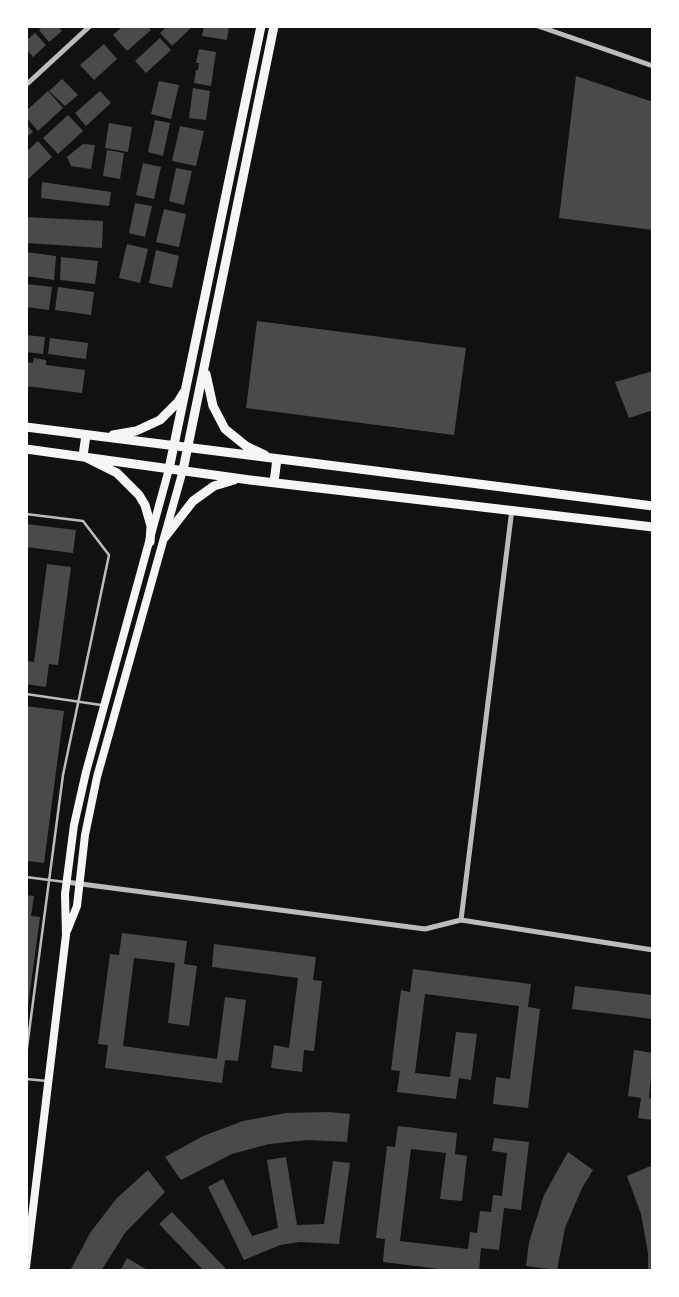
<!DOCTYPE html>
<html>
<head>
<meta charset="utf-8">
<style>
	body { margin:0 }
	#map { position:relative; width:679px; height:1297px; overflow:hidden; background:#111; font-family:Arial,sans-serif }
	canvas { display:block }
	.frame { position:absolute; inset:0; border:28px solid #fff; pointer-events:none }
</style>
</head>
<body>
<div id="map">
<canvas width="679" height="1297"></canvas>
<div class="frame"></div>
</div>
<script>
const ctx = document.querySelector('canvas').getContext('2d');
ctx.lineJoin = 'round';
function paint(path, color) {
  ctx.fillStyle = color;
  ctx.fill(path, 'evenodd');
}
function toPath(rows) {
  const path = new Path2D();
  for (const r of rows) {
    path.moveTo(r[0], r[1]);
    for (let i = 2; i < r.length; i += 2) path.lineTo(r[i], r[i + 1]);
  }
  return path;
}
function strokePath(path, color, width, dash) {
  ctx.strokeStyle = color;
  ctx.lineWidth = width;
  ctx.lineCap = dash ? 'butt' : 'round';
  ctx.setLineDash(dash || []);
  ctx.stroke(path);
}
paint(toPath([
	[43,26,57,26,62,31,49,42,39,30],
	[123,26,148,26,151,30,127,51,113,35],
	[167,26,193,26,172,46,160,33],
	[204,26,229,26,227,40,202,36],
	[35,33,46,45,33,57,26,49,26,41],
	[160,38,171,50,146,73,135,61],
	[104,44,117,59,94,80,80,65],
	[199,49,216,52,211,86,194,83,196,70,198,70,199,63,196,63],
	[576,76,653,102,653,230,559,218],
	[62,79,78,95,65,106,49,91],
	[159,81,179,85,171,119,151,114],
	[193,88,210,91,206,120,189,118],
	[48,91,63,108,38,131,26,117,26,111],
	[100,91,111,103,86,126,75,113],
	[68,115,83,131,58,154,43,138],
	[155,120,170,123,163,156,148,152],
	[109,123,132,127,128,152,105,148],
	[26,124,33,132,26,137],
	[180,126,204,131,196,166,172,161],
	[38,141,52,157,26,181,26,152],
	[83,144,95,145,91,169,71,166,67,157],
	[107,150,124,153,120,179,103,176],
	[143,163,161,167,154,199,136,195],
	[176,168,192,171,184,205,169,201],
	[42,182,111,192,109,206,41,198],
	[135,203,152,206,145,237,129,233],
	[164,209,186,214,179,247,156,242],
	[26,217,103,221,102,248,26,243],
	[127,244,148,249,140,283,119,278],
	[156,250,179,256,172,288,149,283],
	[26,252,56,256,54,280,26,276],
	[61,257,98,261,95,284,60,280],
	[26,284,52,287,49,310,26,307],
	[58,287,94,292,91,315,55,310],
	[257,321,466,348,454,435,246,408],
	[26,335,45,337,43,354,26,352],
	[50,338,88,343,86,359,48,354],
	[34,358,46,360,46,365,85,370,82,393,26,386,26,362,33,363],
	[653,371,653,410,629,418,615,382],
	[26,524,76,530,73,553,26,547],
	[47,564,71,567,58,665,49,664,46,687,26,684,26,661,34,662],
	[26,706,64,711,44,863,26,861],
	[26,895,34,896,31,916,40,917,27,1013],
	[122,933,187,941,184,964,197,966,189,1026,168,1023,175,963,134,958,123,1046,217,1059,225,997,246,1000,238,1061,225,1060,222,1083,105,1068,108,1045,98,1044,110,954,119,955],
	[214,944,316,957,313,980,322,981,314,1051,304,1050,302,1072,271,1068,274,1045,289,1048,298,978,212,967],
	[413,969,531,984,528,1007,540,1009,528,1108,493,1104,496,1077,510,1079,519,1006,425,994,415,1073,450,1077,456,1032,477,1034,471,1080,459,1078,456,1099,397,1092,400,1071,391,1070,401,990,410,992],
	[575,986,653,995,653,1019,572,1009],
	[634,1050,653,1053,649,1098,653,1099,653,1120,638,1118,641,1098,628,1096],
	[329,1112,350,1114,347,1142,308,1140,269,1144,232,1154,181,1180,165,1157,203,1136,243,1121,286,1113],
	[398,1126,457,1133,455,1154,467,1156,462,1201,440,1199,446,1153,411,1149,400,1241,468,1249,470,1232,477,1233,480,1211,491,1212,493,1195,502,1196,507,1153,492,1151,494,1138,529,1142,521,1210,504,1208,499,1250,481,1248,479,1271,456,1271,383,1262,385,1239,376,1238,387,1146,395,1147],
	[568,1152,593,1170,582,1188,565,1228,557,1270,526,1266,529,1242,544,1195],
	[286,1157,297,1225,324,1224,333,1161,350,1163,339,1244,300,1242,280,1245,244,1260,208,1187,223,1179,252,1236,278,1228,267,1160],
	[653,1165,653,1271,648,1271,648,1253,641,1214,627,1176],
	[148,1170,165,1192,125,1233,101,1271,70,1271,90,1233,116,1199],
	[172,1212,228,1271,204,1271,159,1224],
	[127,1258,149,1271,120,1271]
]), '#4a4a4a');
strokePath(toPath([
	[26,514,83,521,109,555,63,775,26,1055],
	[26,694,101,705],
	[26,877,65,882],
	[26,1079,47,1081]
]), '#bcbcbc', 2.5);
strokePath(toPath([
	[538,26,653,66],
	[26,85,90,26],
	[66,882,425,929,461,920,653,950],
	[461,920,512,509]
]), '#bcbcbc', 5);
strokePath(toPath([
	[67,931,77,906,85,835,97,777,183,470],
	[26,1267,66,935,65,894,74,825,86,772,169,469]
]), '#f5f5f5', 8);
strokePath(toPath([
	[206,374,213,406,225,429,246,446,265,455],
	[26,427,653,506],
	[86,435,83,456,117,473,139,495,145,505,151,526,150,542],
	[113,435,136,431,160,420,178,402,184,392],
	[26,449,250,480,653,527],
	[169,469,261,26],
	[183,470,274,26],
	[274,482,277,459],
	[165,537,193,501,214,486,234,480]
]), '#f5f5f5', 9);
</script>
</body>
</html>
